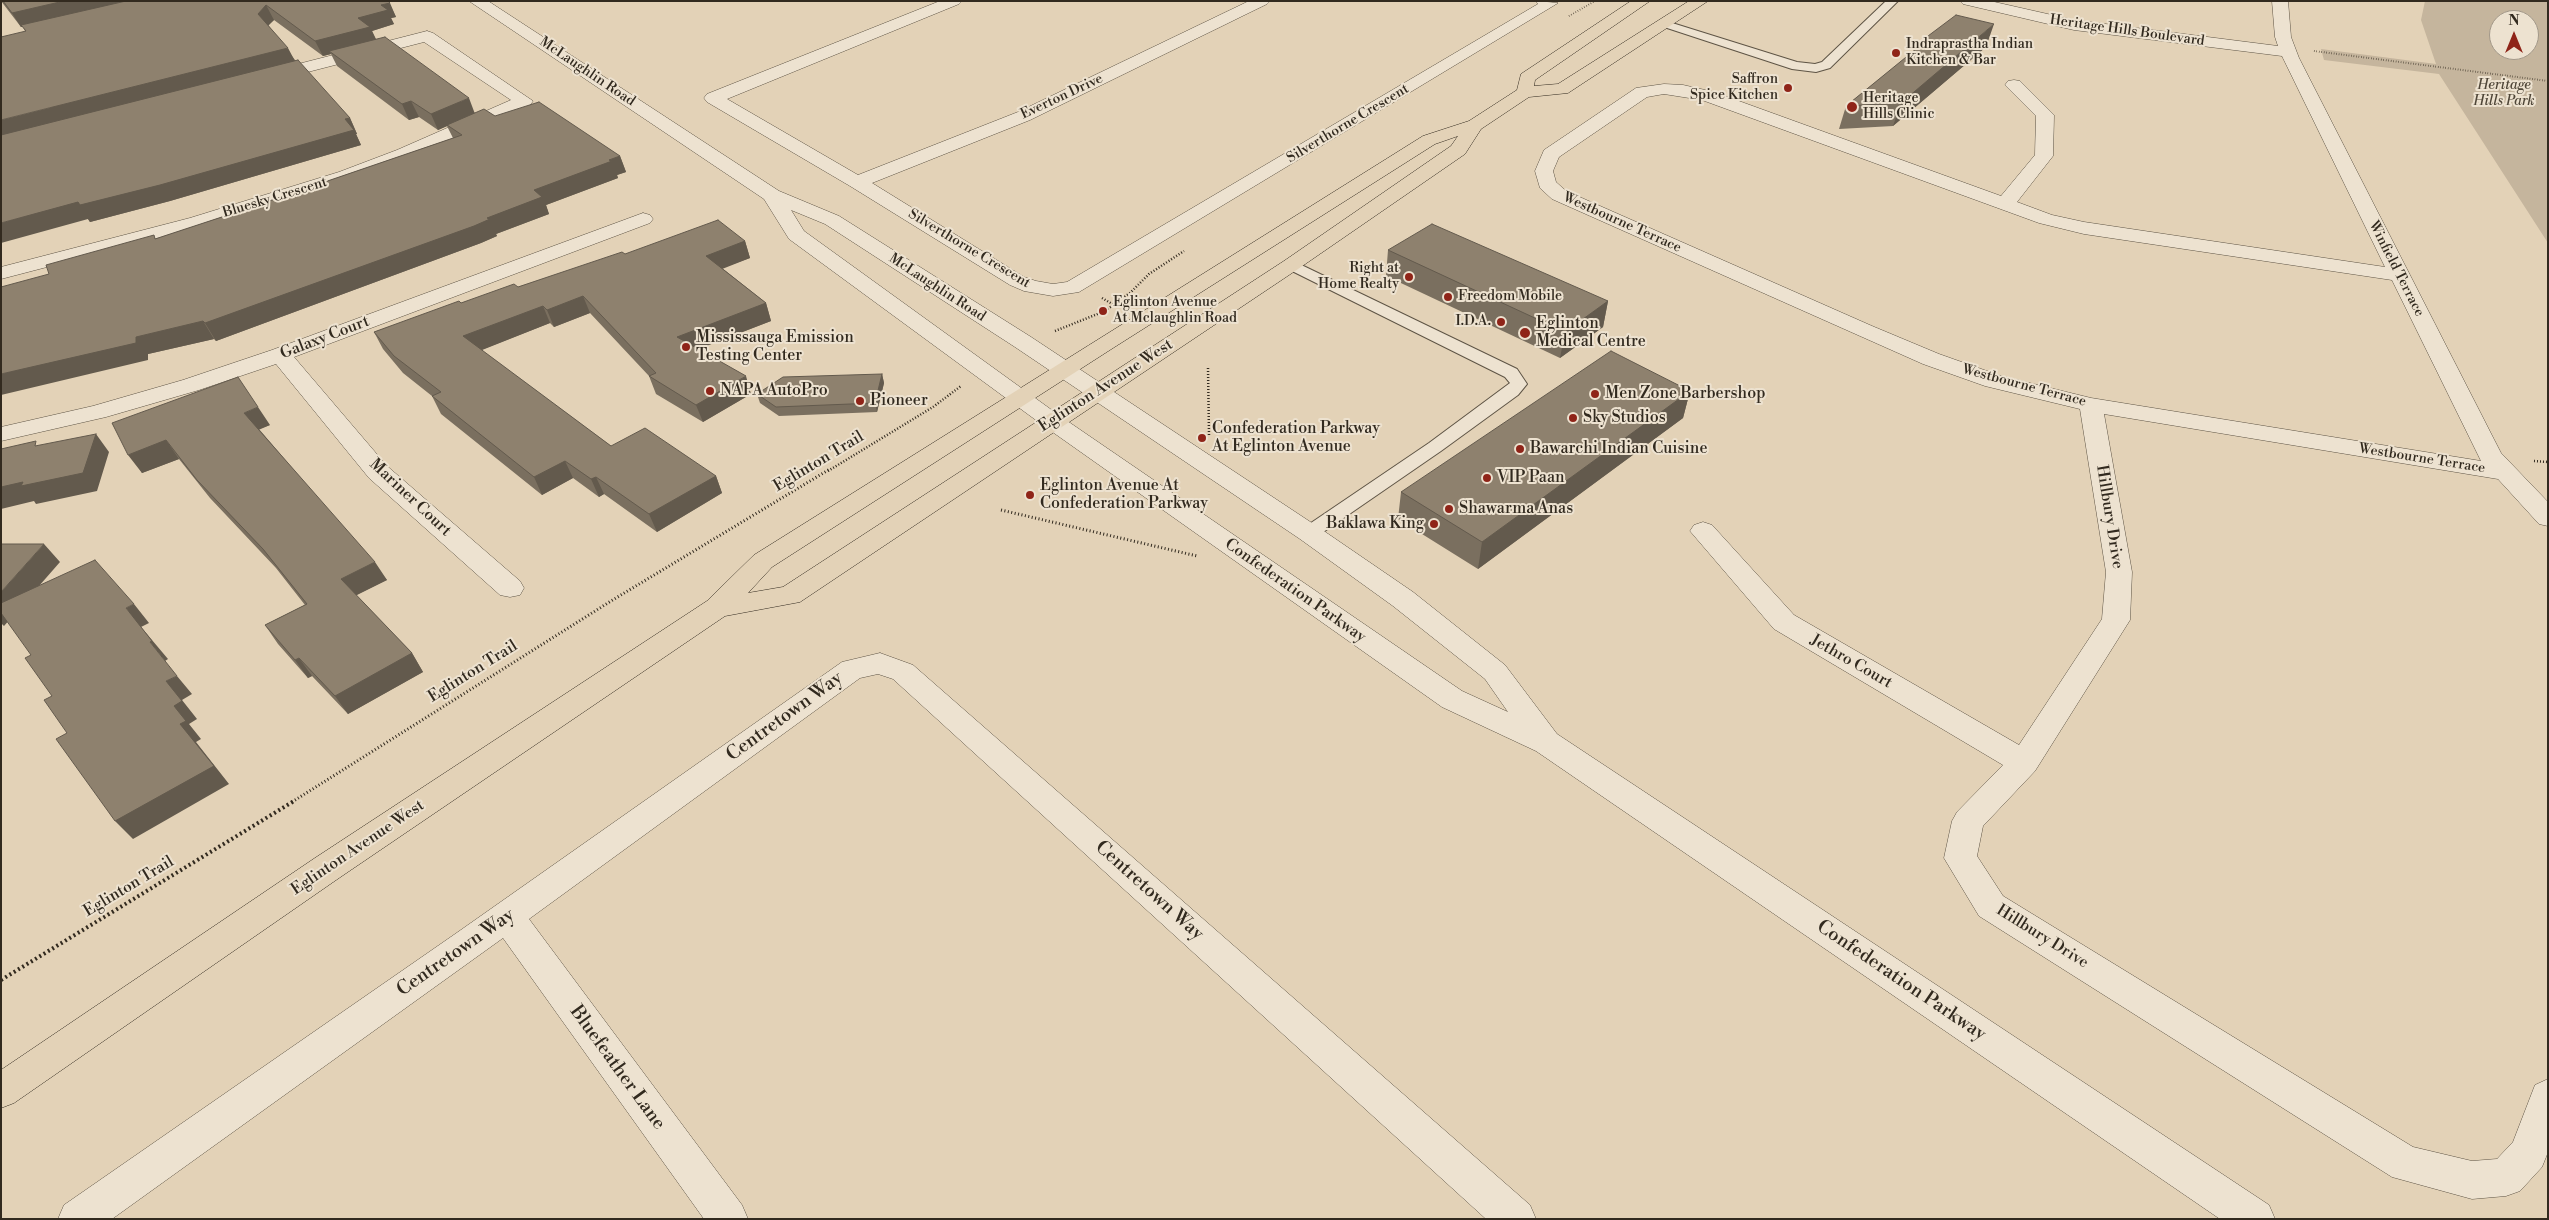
<!DOCTYPE html>
<html>
<head>
<meta charset="utf-8">
<style>
	body { margin:0 }
	#map { position:relative; width:2549px; height:1220px; overflow:hidden; background:#e3d2b7; font-family:"Libre Bodoni",serif }
	canvas { display:block }
	.frame { position:absolute; inset:0; border:2px solid #322a1f; pointer-events:none }
	.north { position:absolute; left:2489px; top:10px; width:50px; height:50px; box-sizing:border-box; background:#ede2d0; border:1px solid #a29889; border-radius:50%; rotate:0deg; font-size:14px; font-weight:700; line-height:20px; text-align:center; color:#322a1f }
	.north::after { content:''; display:block; margin:auto; width:18px; height:22px; background:#8f2418; clip-path:polygon(50% 0,100% 100%,50% 72%,0 100%) }
</style>
</head>
<body>
<div id="map">
<canvas width="2549" height="1220"></canvas>
<div class="frame"></div>
<div class="north">N</div>
</div>
<script>
const ctx = document.querySelector('canvas').getContext('2d');
ctx.lineJoin = 'round';
function paint(path, color) {
  ctx.fillStyle = color;
  ctx.fill(path, 'evenodd');
}
function toPath(rows) {
  const path = new Path2D();
  for (const r of rows) {
    path.moveTo(r[0], r[1]);
    for (let i = 2; i < r.length; i += 2) path.lineTo(r[i], r[i + 1]);
  }
  return path;
}
function strokePath(path, color, width, dash) {
  ctx.strokeStyle = color;
  ctx.lineWidth = width;
  ctx.lineCap = dash ? 'butt' : 'round';
  ctx.setLineDash(dash || []);
  ctx.stroke(path);
}
function drawText(font, color, halo, rows, align = 'center') {
  ctx.font = font + ' "Libre Bodoni",serif';
  ctx.lineWidth = 4;
  ctx.setLineDash([]);
  ctx.textBaseline = 'middle';
  ctx.strokeStyle = halo;
  ctx.fillStyle = color;
  for (const [text, x, y, turn = 0] of rows) {
    ctx.save();
    ctx.translate(x, y);
    ctx.rotate((+turn || 0) * Math.PI / 180);
    ctx.textAlign = isNaN(turn) ? turn : align;
    if (halo) ctx.strokeText(text, 0, 0);
    ctx.fillText(text, 0, 0);
    ctx.restore();
  }
}
paint(toPath([
	[2425,1,2548,1,2548,243,2439,74,2324,60,2321,49,2436,64,2421,20],
	[2499,20,2529,20,2529,50,2499,50]
]), '#c5b59d');
const service = toPath([
	[1886,1,1898,1,1830,68,1816,72,1792,69,1661,26,1659,24,1661,22,1669,22,1797,62,1815,64,1822,62,1886,1],
	[1291,260,1517,369,1527,384,1518,395,1441,451,1316,537,1309,539,1302,537,1300,533,1302,529,1429,443,1510,383,1505,377,1286,268,1283,265,1286,262,1291,260]
]);
const minor = toPath([
	[940,1,962,1,959,4,727,99,858,175,1018,112,1249,1,1270,1,1267,4,1030,120,872,183,1024,277,1036,281,1053,284,1067,282,1538,4,1536,1,1558,3,1079,292,1053,296,1024,291,1010,285,850,186,707,102,704,98,707,94,940,1],
	[1960,1,1990,1,2074,20,2278,46,2275,37,2272,1,2288,1,2291,37,2299,58,2501,453,2548,502,2548,526,2539,524,2498,479,2104,414,2132,572,2130,620,2035,771,1983,826,1977,856,2003,896,2413,1147,2472,1161,2497,1159,2513,1142,2535,1085,2548,1079,2548,1152,2542,1167,2520,1191,2506,1196,2472,1199,2392,1177,1979,916,1944,858,1952,821,1957,812,2003,765,1774,629,1690,531,1694,525,1703,522,1712,525,1794,615,2019,745,2102,619,2106,572,2080,409,1985,386,1923,364,1552,199,1540,188,1535,171,1544,150,1636,88,1664,84,1683,85,1714,92,2001,196,2035,155,2036,116,2005,85,2008,81,2014,80,2020,81,2054,115,2053,156,2017,202,2052,215,2084,222,2385,267,2282,56,2074,30,1963,4,1960,1],
	[1664,94,1702,100,2039,223,2084,234,2392,280,2481,461,2091,398,2001,376,1939,354,1872,326,1566,191,1556,182,1553,171,1559,157,1647,97,1664,94],
	[427,31,433,33,533,101,530,105,411,158,353,180,204,226,1,279,1,267,190,218,339,172,397,150,511,100,424,42,269,82,263,81,260,77,263,73,427,31],
	[643,213,650,215,653,219,650,223,294,357,387,466,520,581,524,588,520,595,510,597,500,595,369,478,276,364,199,390,106,417,1,441,1,427,93,406,183,380,272,350,643,213],
	[880,653,913,665,1530,1205,1536,1219,1486,1219,893,679,878,674,860,678,529,919,742,1205,748,1219,704,1219,503,938,112,1219,58,1219,64,1205,458,932,842,662,880,653]
]);
const tertiary = toPath([
	[469,1,488,1,779,191,839,216,1031,337,1318,527,1413,592,1505,665,1557,734,2269,1205,2275,1219,2220,1219,1536,751,1442,707,1044,426,789,239,764,199,469,1],
	[791,210,825,224,1015,347,1300,539,1393,606,1485,679,1508,712,1462,691,1060,416,804,231,791,210]
]);
const primary = toPath([
	[1631,1,1650,1,1535,80,1534,86,1558,84,1689,1,1708,1,1568,93,1529,97,1481,129,1465,154,1298,269,800,602,725,616,339,878,14,1103,1,1108,1,1070,315,858,707,601,754,555,1423,136,1469,121,1517,90,1521,74,1631,1],
	[1458,136,1451,146,1284,261,783,587,748,593,772,567,1113,348,1435,144,1458,136]
]);
strokePath(service, '#5e5445', 2);
strokePath(minor, '#5e5445', 1);
strokePath(tertiary, '#5e5445', 1);
strokePath(primary, '#322a1f', 1);
strokePath(toPath([
	[1569,16,1595,1],
	[2314,51,2548,81]
]), '#322a1f', 2, [0.5, 2]);
strokePath(toPath([
	[1102,298,1114,305],
	[1055,331,1105,311,1130,293,1149,274,1184,251],
	[1208,368,1209,435],
	[2534,461,2548,462],
	[828,471,933,407,961,386]
]), '#322a1f', 2.5, [1, 2]);
strokePath(toPath([
	[1001,510,1197,556],
	[292,802,611,601,830,469]
]), '#322a1f', 3, [1, 2.5]);
strokePath(toPath([
	[1,980,294,801]
]), '#322a1f', 4, [2, 3]);
paint(service, '#ede2d0');
paint(minor, '#ede2d0');
paint(tertiary, '#ede2d0');
paint(primary, '#e3d2b7');
paint(toPath([
	[1,1,388,1,396,17,391,18,394,24,372,31,376,39,475,113,495,116,620,156,626,172,617,175,618,178,546,205,549,214,496,234,497,236,481,243,216,341,214,339,148,354,148,360,49,274,234,213,453,138,447,126,438,130,419,117,409,120,337,66,331,54,323,56,274,20,268,25,295,60,350,118,357,134,356,134,361,145,170,201,90,222,88,219,25,31,23,27,21,27],
	[1924,39,1986,47,1893,126,1839,129,1846,106,1923,44],
	[745,241,750,258,722,268,766,303,771,321,698,349,751,394,703,422,656,394,649,376,590,313,554,327,550,323,481,350,611,446,716,476,722,493,657,532,604,494,599,497,573,478,542,495,441,414,432,396,403,373,383,349,374,332,461,303,518,287,625,254],
	[1388,250,1608,301,1603,327,1560,358,1386,276],
	[882,374,884,383,877,412,779,416,760,403,757,394],
	[1690,391,1683,418,1478,569,1398,519,1401,492],
	[112,423,270,425,259,429,387,580,356,595,412,653,423,672,348,714,312,676,308,678,278,644,265,625,305,605,276,568,210,498,179,459,142,473]
]), '#7a6f5f');
paint(toPath([
	[64,1,136,1,21,27,12,13],
	[390,3,396,17,391,18,394,24,372,31,377,42,329,51,331,54,323,56,315,41,381,5],
	[266,5,274,20,266,28,258,14],
	[1994,24,1986,47,1893,126,1901,103],
	[288,48,296,63,1,138,1,120],
	[469,98,475,114,438,130,431,114],
	[411,101,419,117,409,120,402,104],
	[350,118,357,134,356,134,361,145,170,201,90,222,88,219,1,243,1,223],
	[620,156,626,172,617,175,618,178,546,205,549,214,496,234,497,236,481,243,216,341,205,323,487,218,534,190],
	[745,241,750,258,712,273,706,256],
	[583,296,590,313,554,327,547,310],
	[1608,301,1603,327,1560,358,1565,332],
	[766,303,771,321,683,355,677,337],
	[543,306,550,323,472,354,463,336],
	[203,321,214,339,148,354,148,360,1,395,1,374,136,337],
	[882,374,884,383,877,412,875,403],
	[746,376,751,394,703,422,696,405],
	[1690,391,1683,418,1478,569,1482,542],
	[258,407,270,425,256,431,244,413],
	[96,434,109,452,97,491,36,504,34,501,1,509,1,487],
	[166,440,179,459,142,473,128,455],
	[565,461,573,478,542,495,534,477],
	[716,476,722,493,657,532,649,514],
	[596,477,604,494,599,497,591,479],
	[44,544,60,562,4,626,1,623,1,592],
	[375,562,387,580,353,597,341,579],
	[134,604,149,623,141,627,168,659,165,661,150,642,126,608],
	[412,653,423,672,348,714,335,696],
	[299,658,312,676,308,678,295,660],
	[177,676,192,694,182,700,197,719,189,724,201,739,196,742,229,784,133,839,115,821,180,724,174,706,166,681]
]), '#635a4d');
const building = toPath([
	[3,1,64,1,12,13,3,1],
	[126,1,388,1,390,3,381,5,388,10,358,18,370,27,315,41,266,5,258,14,288,48,1,120,1,37,26,31,21,25,126,1],
	[1956,15,1994,24,1901,103,1846,106,1927,40,1924,39,1956,15],
	[385,37,469,98,431,114,411,101,402,104,329,51,385,37],
	[298,60,350,118,345,119,354,130,160,185,80,205,78,202,1,223,1,135,298,60],
	[539,102,620,156,609,160,612,161,534,190,542,197,487,218,490,219,474,226,205,323,203,321,136,337,136,343,1,374,1,287,49,274,46,265,154,235,155,239,234,213,462,135,447,125,484,109,495,116,539,102],
	[718,220,745,241,706,256,766,303,677,337,746,376,696,405,649,376,656,373,583,296,547,310,543,306,463,336,611,446,645,428,716,476,649,514,596,477,591,479,565,461,534,477,432,396,441,392,394,356,374,332,459,301,461,303,514,284,518,287,622,252,625,254,718,220],
	[1432,224,1608,301,1565,332,1388,250,1432,224],
	[1611,351,1690,391,1482,542,1401,492,1611,351],
	[882,374,875,403,776,407,757,394,783,377,882,374],
	[238,377,258,407,244,413,375,562,341,579,412,653,335,696,299,658,295,660,265,625,307,604,263,549,197,480,166,440,128,455,112,423,238,377],
	[96,434,83,473,21,486,23,482,1,487,1,449,36,441,35,446,96,434],
	[1,544,44,544,1,592,1,544],
	[95,560,134,604,126,608,152,641,150,642,177,676,166,681,182,701,174,706,186,721,180,724,214,766,115,821,56,739,67,733,44,700,52,696,25,658,31,655,1,613,1,603,95,560]
]);
paint(building, '#8e816e');
strokePath(building, '#635a4d', 1);
for (const [x, y, r, color] of [
	[1896,53,5,"#8f2418"],
	[1788,88,5,"#8f2418"],
	[1852,107,6,"#8f2418"],
	[1409,277,5,"#8f2418"],
	[1448,297,5,"#8f2418"],
	[1103,311,5,"#8f2418"],
	[1501,322,5,"#8f2418"],
	[1525,333,6,"#8f2418"],
	[686,347,5,"#8f2418"],
	[710,391,5,"#8f2418"],
	[1595,394,5,"#8f2418"],
	[860,401,5,"#8f2418"],
	[1573,418,5,"#8f2418"],
	[1202,438,5,"#8f2418"],
	[1520,449,5,"#8f2418"],
	[1487,478,5,"#8f2418"],
	[1030,495,5,"#8f2418"],
	[1449,509,5,"#8f2418"],
	[1434,524,5,"#8f2418"]
]) {
  const dot = new Path2D();
  dot.arc(x, y, r, 0, 2 * Math.PI);
  ctx.fillStyle = color;
  ctx.fill(dot);
  strokePath(dot, '#ede2d0', 2);
}
drawText('14px', '#322a1f', '#ede2d0', [
	["Heritage Hills Boulevard",2127,31,8],
	["McLaughlin Road",587,72,34],
	["Everton Drive",1062,97,-25],
	["Silverthorne Crescent",1348,124,-31],
	["Bluesky Crescent",275,198,-17],
	["Westbourne Terrace",1622,223,24],
	["Silverthorne Crescent",969,249,31],
	["Winfield Terrace",2396,269,63],
	["McLaughlin Road",937,288,33],
	["Westbourne Terrace",2024,386,15],
	["Westbourne Terrace",2422,459,9]
]);
drawText('14px', '#322a1f', '#ede2d0', [
	["Indraprastha Indian",1906,45],
	["Kitchen & Bar",1906,61],
	["Saffron",1778,80,"right"],
	["Spice Kitchen",1778,96,"right"],
	["Heritage",1863,99],
	["Hills Clinic",1863,115],
	["Right at",1399,269,"right"],
	["Home Realty",1399,285,"right"],
	["Freedom Mobile",1458,297],
	["Eglinton Avenue",1113,303],
	["At Mclaughlin Road",1113,319],
	["I.D.A.",1491,322,"right"]
], 'left');
drawText('italic 14px', '#4f4638', '#ede2d0', [
	["Heritage",2504,86],
	["Hills Park",2504,102]
]);
drawText('16px', '#322a1f', '#ede2d0', [
	["Eglinton",1536,324],
	["Medical Centre",1536,342],
	["Mississauga Emission",696,338],
	["Testing Center",696,356],
	["NAPA AutoPro",720,391],
	["Men Zone Barbershop",1605,394],
	["Pioneer",870,401],
	["Sky Studios",1583,418],
	["Confederation Parkway",1212,429],
	["At Eglinton Avenue",1212,447],
	["Bawarchi Indian Cuisine",1530,449],
	["VIP Paan",1497,478],
	["Eglinton Avenue At",1040,486],
	["Confederation Parkway",1040,504],
	["Shawarma Anas",1459,509],
	["Baklawa King",1424,524,"right"]
], 'left');
drawText('16px', '#322a1f', '#ede2d0', [
	["Galaxy Court",325,338,-21],
	["Eglinton Avenue West",1106,386,-33],
	["Eglinton Trail",819,462,-31],
	["Mariner Court",410,498,43],
	["Hillbury Drive",2109,517,81],
	["Confederation Parkway",1295,591,35],
	["Jethro Court",1851,662,30],
	["Eglinton Trail",473,672,-32],
	["Eglinton Avenue West",358,848,-34],
	["Eglinton Trail",129,887,-31],
	["Hillbury Drive",2042,937,32]
]);
drawText('19px', '#322a1f', '#ede2d0', [
	["Centretown Way",785,717,-36],
	["Centretown Way",1149,891,42],
	["Centretown Way",456,953,-35],
	["Confederation Parkway",1901,981,34],
	["Bluefeather Lane",617,1068,54]
]);
</script>
</body>
</html>
